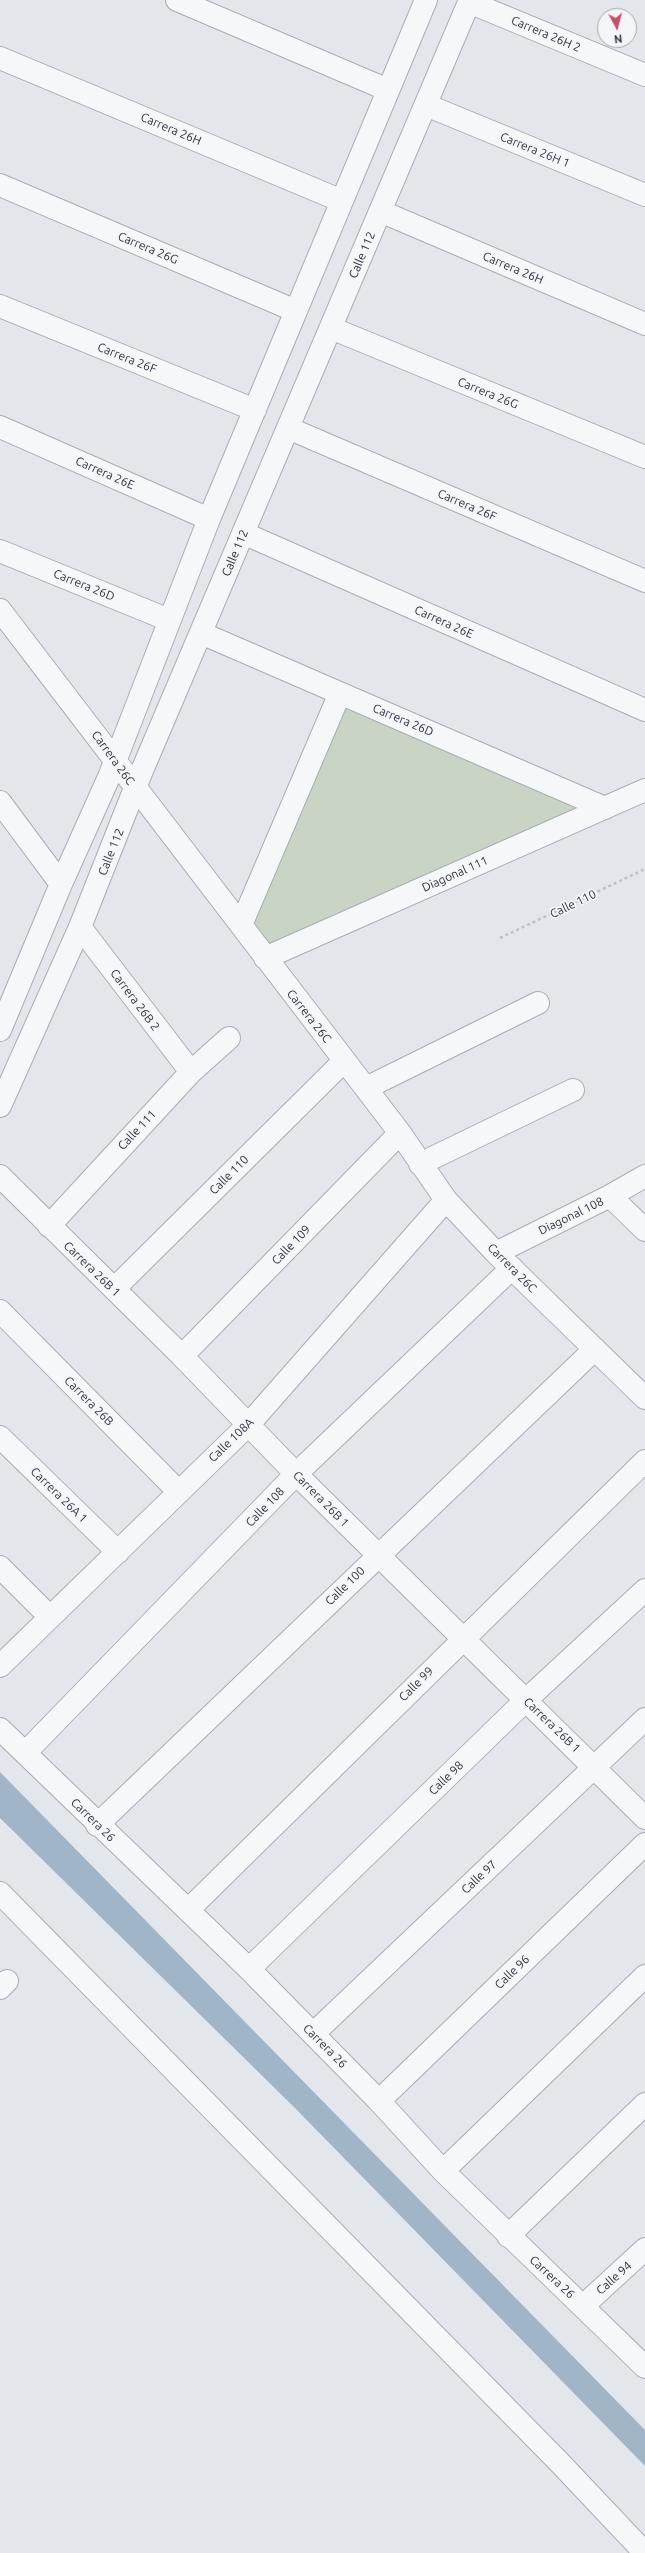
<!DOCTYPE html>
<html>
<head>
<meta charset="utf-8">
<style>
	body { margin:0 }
	#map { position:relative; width:645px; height:2553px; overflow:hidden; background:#e3e6eb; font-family:Ubuntu,sans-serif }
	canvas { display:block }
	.north { position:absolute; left:597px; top:8px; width:40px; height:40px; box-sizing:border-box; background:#f3f5f8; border:1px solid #a3a8af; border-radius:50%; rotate:173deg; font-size:11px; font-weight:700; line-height:16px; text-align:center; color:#2c3542 }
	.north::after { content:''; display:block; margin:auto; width:14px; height:18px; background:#c85066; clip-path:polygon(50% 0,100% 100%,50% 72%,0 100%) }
</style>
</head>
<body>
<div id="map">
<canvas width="645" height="2553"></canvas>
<div class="north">N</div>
</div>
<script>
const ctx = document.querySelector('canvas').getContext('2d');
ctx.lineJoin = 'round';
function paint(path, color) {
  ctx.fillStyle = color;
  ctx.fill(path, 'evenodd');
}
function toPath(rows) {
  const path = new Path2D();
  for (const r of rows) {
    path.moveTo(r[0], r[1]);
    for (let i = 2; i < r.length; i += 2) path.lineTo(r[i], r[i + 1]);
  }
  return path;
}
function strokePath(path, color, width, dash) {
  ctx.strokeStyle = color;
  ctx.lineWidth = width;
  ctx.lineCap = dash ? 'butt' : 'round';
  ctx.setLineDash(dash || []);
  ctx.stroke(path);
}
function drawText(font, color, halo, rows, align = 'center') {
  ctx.font = font + ' Ubuntu,sans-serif';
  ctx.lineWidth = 3.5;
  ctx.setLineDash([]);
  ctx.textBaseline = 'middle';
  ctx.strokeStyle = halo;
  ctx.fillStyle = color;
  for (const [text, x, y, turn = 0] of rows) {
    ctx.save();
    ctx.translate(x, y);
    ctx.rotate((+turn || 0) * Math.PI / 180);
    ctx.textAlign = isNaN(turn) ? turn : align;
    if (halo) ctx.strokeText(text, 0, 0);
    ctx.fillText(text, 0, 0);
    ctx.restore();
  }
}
paint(toPath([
	[340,693,605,808,265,958,241,925]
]), '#c9d4c5');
paint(toPath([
	[0,1772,645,2430,645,2466,295,2108,0,1818]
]), '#a0b5c8');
const minor = toPath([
	[177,0,388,90],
	[469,2,645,75],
	[0,58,342,201],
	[426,105,645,195],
	[0,185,296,311],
	[380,211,645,324],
	[0,306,255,410],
	[331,328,645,457],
	[0,427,209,519],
	[288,428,645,581],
	[243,533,645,710],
	[0,551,169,620],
	[0,610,400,1133,446,1200,496,1253,645,1398],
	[201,633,605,808],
	[0,802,61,884],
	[241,925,340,693],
	[80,927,191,1072],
	[265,958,645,790],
	[0,1030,61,884,109,777,209,519,426,0],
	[366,1088,538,1003],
	[0,1106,80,927,141,773,470,0],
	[420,1164,573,1090],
	[0,1176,182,1356,296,1474,645,1818],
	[610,1196,645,1230],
	[49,1226,191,1072,229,1038],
	[496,1253,610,1196,645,1176],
	[114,1289,344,1061],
	[0,1311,178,1491],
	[182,1356,400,1133],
	[0,1437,118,1552],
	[0,1567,50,1617],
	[0,1666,249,1424,446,1200],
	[0,1729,249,1969,379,2101,443,2171,645,2367],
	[25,1753,296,1474,512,1268],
	[97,1825,595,1349],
	[0,1893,560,2463,645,2553],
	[188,1910,645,1461],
	[249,1969,526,1700,645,1590],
	[0,1988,7,1981],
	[313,2034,645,1719],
	[379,2101,645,1844],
	[443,2171,645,1976],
	[508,2236,645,2104],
	[583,2306,645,2249]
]);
strokePath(minor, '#a8adb5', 24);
strokePath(toPath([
	[500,938,645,869]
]), '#bdc1c6', 2.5, [3, 3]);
strokePath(minor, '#f6f7f9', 22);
drawText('12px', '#2c3542', '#f3f5f8', [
	["Carrera 26H 2",546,34,23],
	["Carrera 26H",171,129,23],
	["Carrera 26H 1",535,150,22],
	["Carrera 26G",148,248,23],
	["Calle 112",362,255,-67],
	["Carrera 26H",513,268,23],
	["Carrera 26F",127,358,22],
	["Carrera 26G",488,393,22],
	["Carrera 26E",105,473,24],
	["Carrera 26F",467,505,23],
	["Calle 112",235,553,-67],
	["Carrera 26D",84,585,22],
	["Carrera 26E",444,622,24],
	["Carrera 26D",403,720,23],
	["Carrera 26C",113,758,54],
	["Calle 112",111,852,-68],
	["Diagonal 111",455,874,-24],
	["Calle 110",573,904,-26],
	["Carrera 26B 2",135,1000,53],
	["Carrera 26C",309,1016,52],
	["Calle 111",137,1130,-47],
	["Calle 110",229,1175,-45],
	["Diagonal 108",571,1216,-26],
	["Calle 109",291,1245,-46],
	["Carrera 26C",512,1268,45],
	["Carrera 26B 1",92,1269,44],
	["Carrera 26B",89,1401,45],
	["Calle 108A",231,1440,-44],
	["Carrera 26A 1",59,1495,44],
	["Carrera 26B 1",321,1499,45],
	["Calle 108",265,1507,-46],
	["Calle 100",345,1586,-44],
	["Calle 99",416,1684,-45],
	["Carrera 26B 1",552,1725,44],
	["Calle 98",446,1778,-44],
	["Carrera 26",93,1820,44],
	["Calle 97",479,1877,-43],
	["Calle 96",512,1972,-44],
	["Carrera 26",325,2046,45],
	["Carrera 26",552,2277,43],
	["Calle 94",614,2278,-42]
]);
</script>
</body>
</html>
